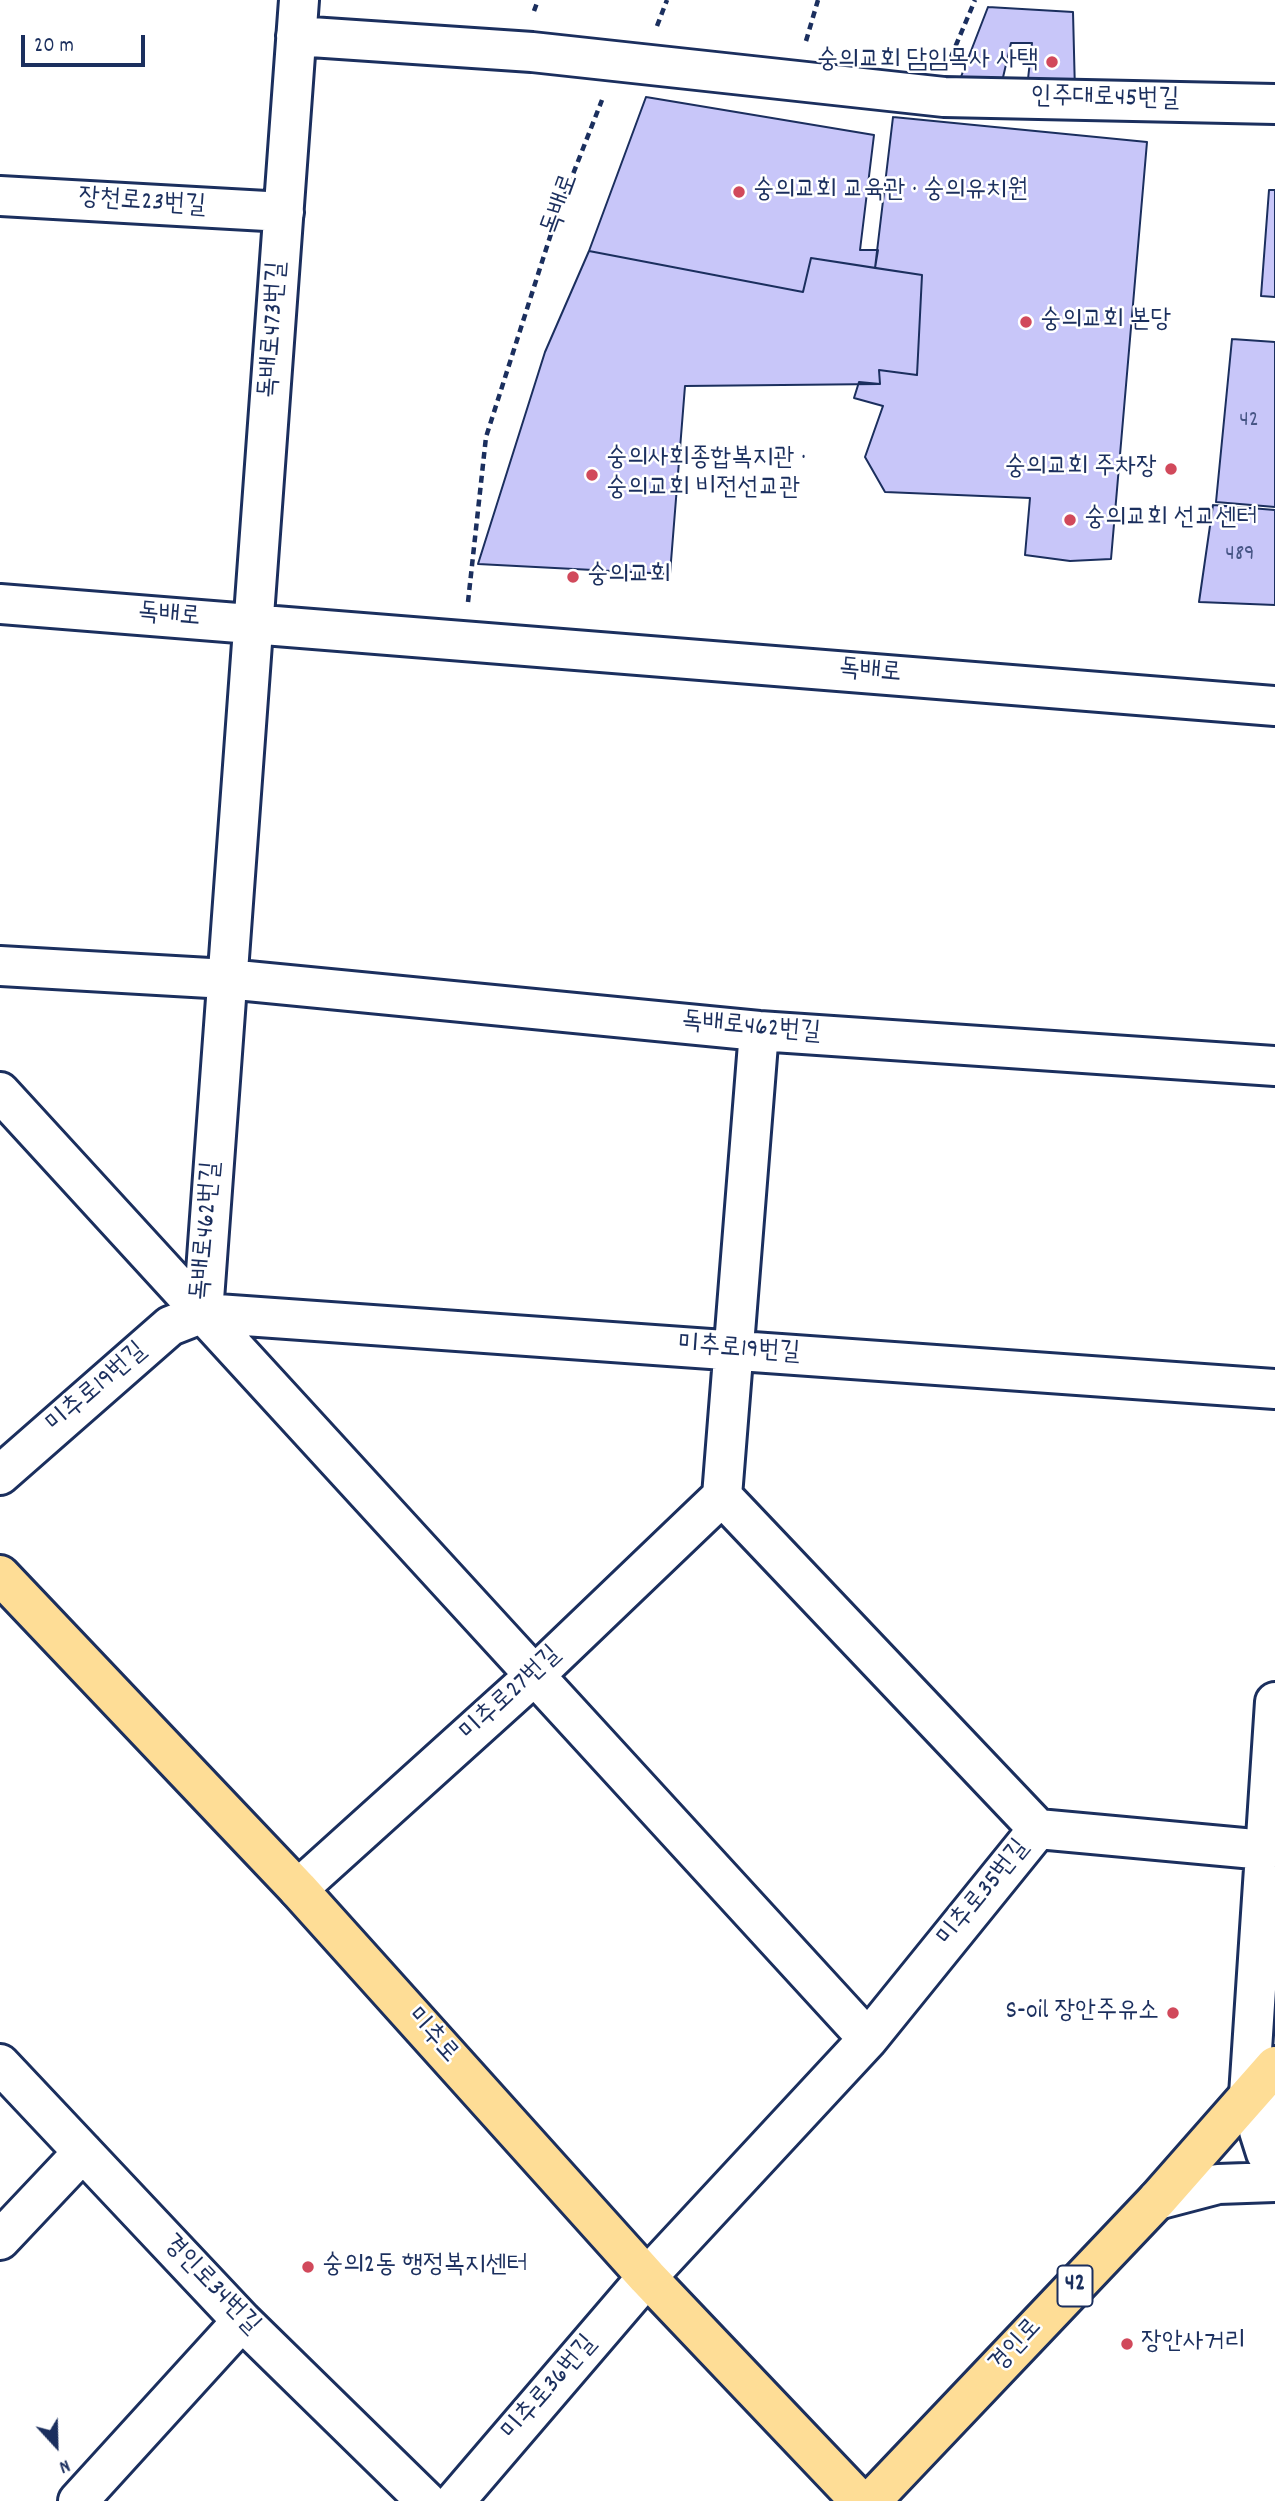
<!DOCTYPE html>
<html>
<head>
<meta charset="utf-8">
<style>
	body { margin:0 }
	#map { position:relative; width:1275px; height:2501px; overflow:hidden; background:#fff; font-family:Dekko,sans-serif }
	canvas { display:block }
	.north { position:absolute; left:21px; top:2410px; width:70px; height:70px; -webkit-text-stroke:5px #fff; paint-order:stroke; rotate:158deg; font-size:19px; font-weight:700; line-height:28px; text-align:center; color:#1b2f5e }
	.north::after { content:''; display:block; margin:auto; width:24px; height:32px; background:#1b2f5e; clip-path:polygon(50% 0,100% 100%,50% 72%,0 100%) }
	.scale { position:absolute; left:21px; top:35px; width:124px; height:32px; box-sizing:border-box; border:4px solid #1b2f5e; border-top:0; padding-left:9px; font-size:21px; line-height:24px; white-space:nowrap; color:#1b2f5e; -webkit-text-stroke:5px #fff; paint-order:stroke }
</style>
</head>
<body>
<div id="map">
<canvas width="1275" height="2501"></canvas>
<div class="north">N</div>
<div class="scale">20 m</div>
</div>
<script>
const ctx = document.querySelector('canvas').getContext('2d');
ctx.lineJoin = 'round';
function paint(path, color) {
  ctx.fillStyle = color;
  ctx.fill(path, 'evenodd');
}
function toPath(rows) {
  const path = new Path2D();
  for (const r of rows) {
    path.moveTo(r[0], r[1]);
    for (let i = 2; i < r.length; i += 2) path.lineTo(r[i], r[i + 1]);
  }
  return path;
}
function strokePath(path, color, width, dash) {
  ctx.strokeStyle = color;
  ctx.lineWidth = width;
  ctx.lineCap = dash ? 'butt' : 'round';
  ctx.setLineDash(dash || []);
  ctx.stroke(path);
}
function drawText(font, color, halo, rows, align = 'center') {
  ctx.font = font + ' Dekko,"Poor Story",sans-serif';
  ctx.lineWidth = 5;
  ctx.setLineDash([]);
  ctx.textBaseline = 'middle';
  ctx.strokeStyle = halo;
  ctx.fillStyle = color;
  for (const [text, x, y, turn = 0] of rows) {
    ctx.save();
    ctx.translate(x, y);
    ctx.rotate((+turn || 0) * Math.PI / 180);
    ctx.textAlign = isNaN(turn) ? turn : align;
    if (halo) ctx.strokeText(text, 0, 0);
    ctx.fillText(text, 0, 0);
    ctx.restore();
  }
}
const building = toPath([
	[988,7,1073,12,1075,92,1027,88,1032,43,1011,43,1001,86,959,82,988,7],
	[646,97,874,135,860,250,878,250,875,268,811,258,803,292,589,251,646,97],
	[893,117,1147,142,1111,559,1070,561,1025,555,1030,498,885,492,865,457,883,406,854,398,859,382,880,384,879,370,917,375,922,275,875,268,893,117],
	[1269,190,1275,190,1275,297,1261,296,1269,190],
	[589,251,803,292,811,258,922,275,917,375,879,370,880,384,685,386,670,574,478,564,545,352,589,251],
	[1232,339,1275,342,1275,507,1216,502,1232,339],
	[1213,505,1275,510,1275,605,1199,602,1213,505]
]);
paint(building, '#c8c6f9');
strokePath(building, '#1b2f5e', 2);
const minor = toPath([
	[296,36,532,52,944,97,1275,104],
	[0,196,284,212],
	[0,604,1275,706],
	[0,966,227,979,759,1031,1275,1066],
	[0,1092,868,2039],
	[203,1313,299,0],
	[0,1475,170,1326,203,1313,1275,1389],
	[722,1496,1038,1829],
	[298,1889,535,1675,722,1496,759,1031],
	[0,2064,242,2321,426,2501],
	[1266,2077,1259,2131,1266,2153,1275,2167],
	[1249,2095,1275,1702],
	[1157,2200,1218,2184,1275,2182],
	[0,2240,83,2152],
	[78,2501,242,2321],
	[455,2501,647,2277,868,2039,1038,1829,1265,1850]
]);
const major = toPath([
	[0,1575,298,1889,647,2277,860,2501],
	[871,2501,1157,2200,1275,2066]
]);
strokePath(minor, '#1b2f5e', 44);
strokePath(major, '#1b2f5e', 44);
strokePath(toPath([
	[534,11,538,0],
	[657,26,667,0],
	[806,41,818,0],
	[951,57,975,0],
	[468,602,486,437,557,215,602,100]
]), '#1b2f5e', 4.5, [7, 5]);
strokePath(minor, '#fff', 38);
strokePath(major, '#fedd96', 38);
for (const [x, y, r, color] of [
	[1052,62,7,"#d1495b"],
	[739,192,7,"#d1495b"],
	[1026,322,7,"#d1495b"],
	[1171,469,7,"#d1495b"],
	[592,475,7,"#d1495b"],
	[1070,520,7,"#d1495b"],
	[573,577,7,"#d1495b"],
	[1173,2013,7,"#d1495b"],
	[308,2267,7,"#d1495b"],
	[1127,2344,7,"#d1495b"]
]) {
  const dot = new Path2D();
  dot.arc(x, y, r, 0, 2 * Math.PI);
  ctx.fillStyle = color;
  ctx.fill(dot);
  strokePath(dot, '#fff', 2.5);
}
drawText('23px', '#465585', null, [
	["42",1249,422],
	["489",1240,556]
]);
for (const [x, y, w] of [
	[1075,2286,35]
]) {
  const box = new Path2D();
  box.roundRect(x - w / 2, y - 20.5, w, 41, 5);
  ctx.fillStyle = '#fff';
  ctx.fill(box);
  strokePath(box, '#1b2f5e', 2);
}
drawText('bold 24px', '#1b2f5e', null, [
	["42",1075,2286]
]);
drawText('26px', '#1b2f5e', '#fff', [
	["숭의교회 담임목사 사택",1038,62,"right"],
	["숭의교회 교육관 · 숭의유치원",753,192],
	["숭의교회 본당",1040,322],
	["숭의사회종합복지관 ·",606,460],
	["숭의교회 비전선교관",606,490],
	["숭의교회 주차장",1157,469,"right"],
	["숭의교회 선교센터",1084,520],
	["숭의교회",587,577],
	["S-oil 장안주유소",1159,2013,"right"],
	["숭의2동 행정복지센터",322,2267],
	["장안사거리",1141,2344]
], 'left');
drawText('26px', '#1b2f5e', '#fff', [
	["인주대로45번길",1105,100,1],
	["장천로23번길",142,204,4],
	["독배로",562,205,-70],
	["독배로473번길",275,330,-86],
	["독배로",169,617,5],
	["독배로",870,673,5],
	["독배로462번길",751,1029,5],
	["독배로462번길",208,1231,-85],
	["미추로19번길",739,1351,4],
	["미추로19번길",98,1389,-41],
	["미추로27번길",512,1695,-43],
	["미추로35번길",985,1894,-51],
	["미추로",431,2037,48],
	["경인로34번길",210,2286,46],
	["경인로",1017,2347,-47],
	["미추로36번길",551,2389,-49]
]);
</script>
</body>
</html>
